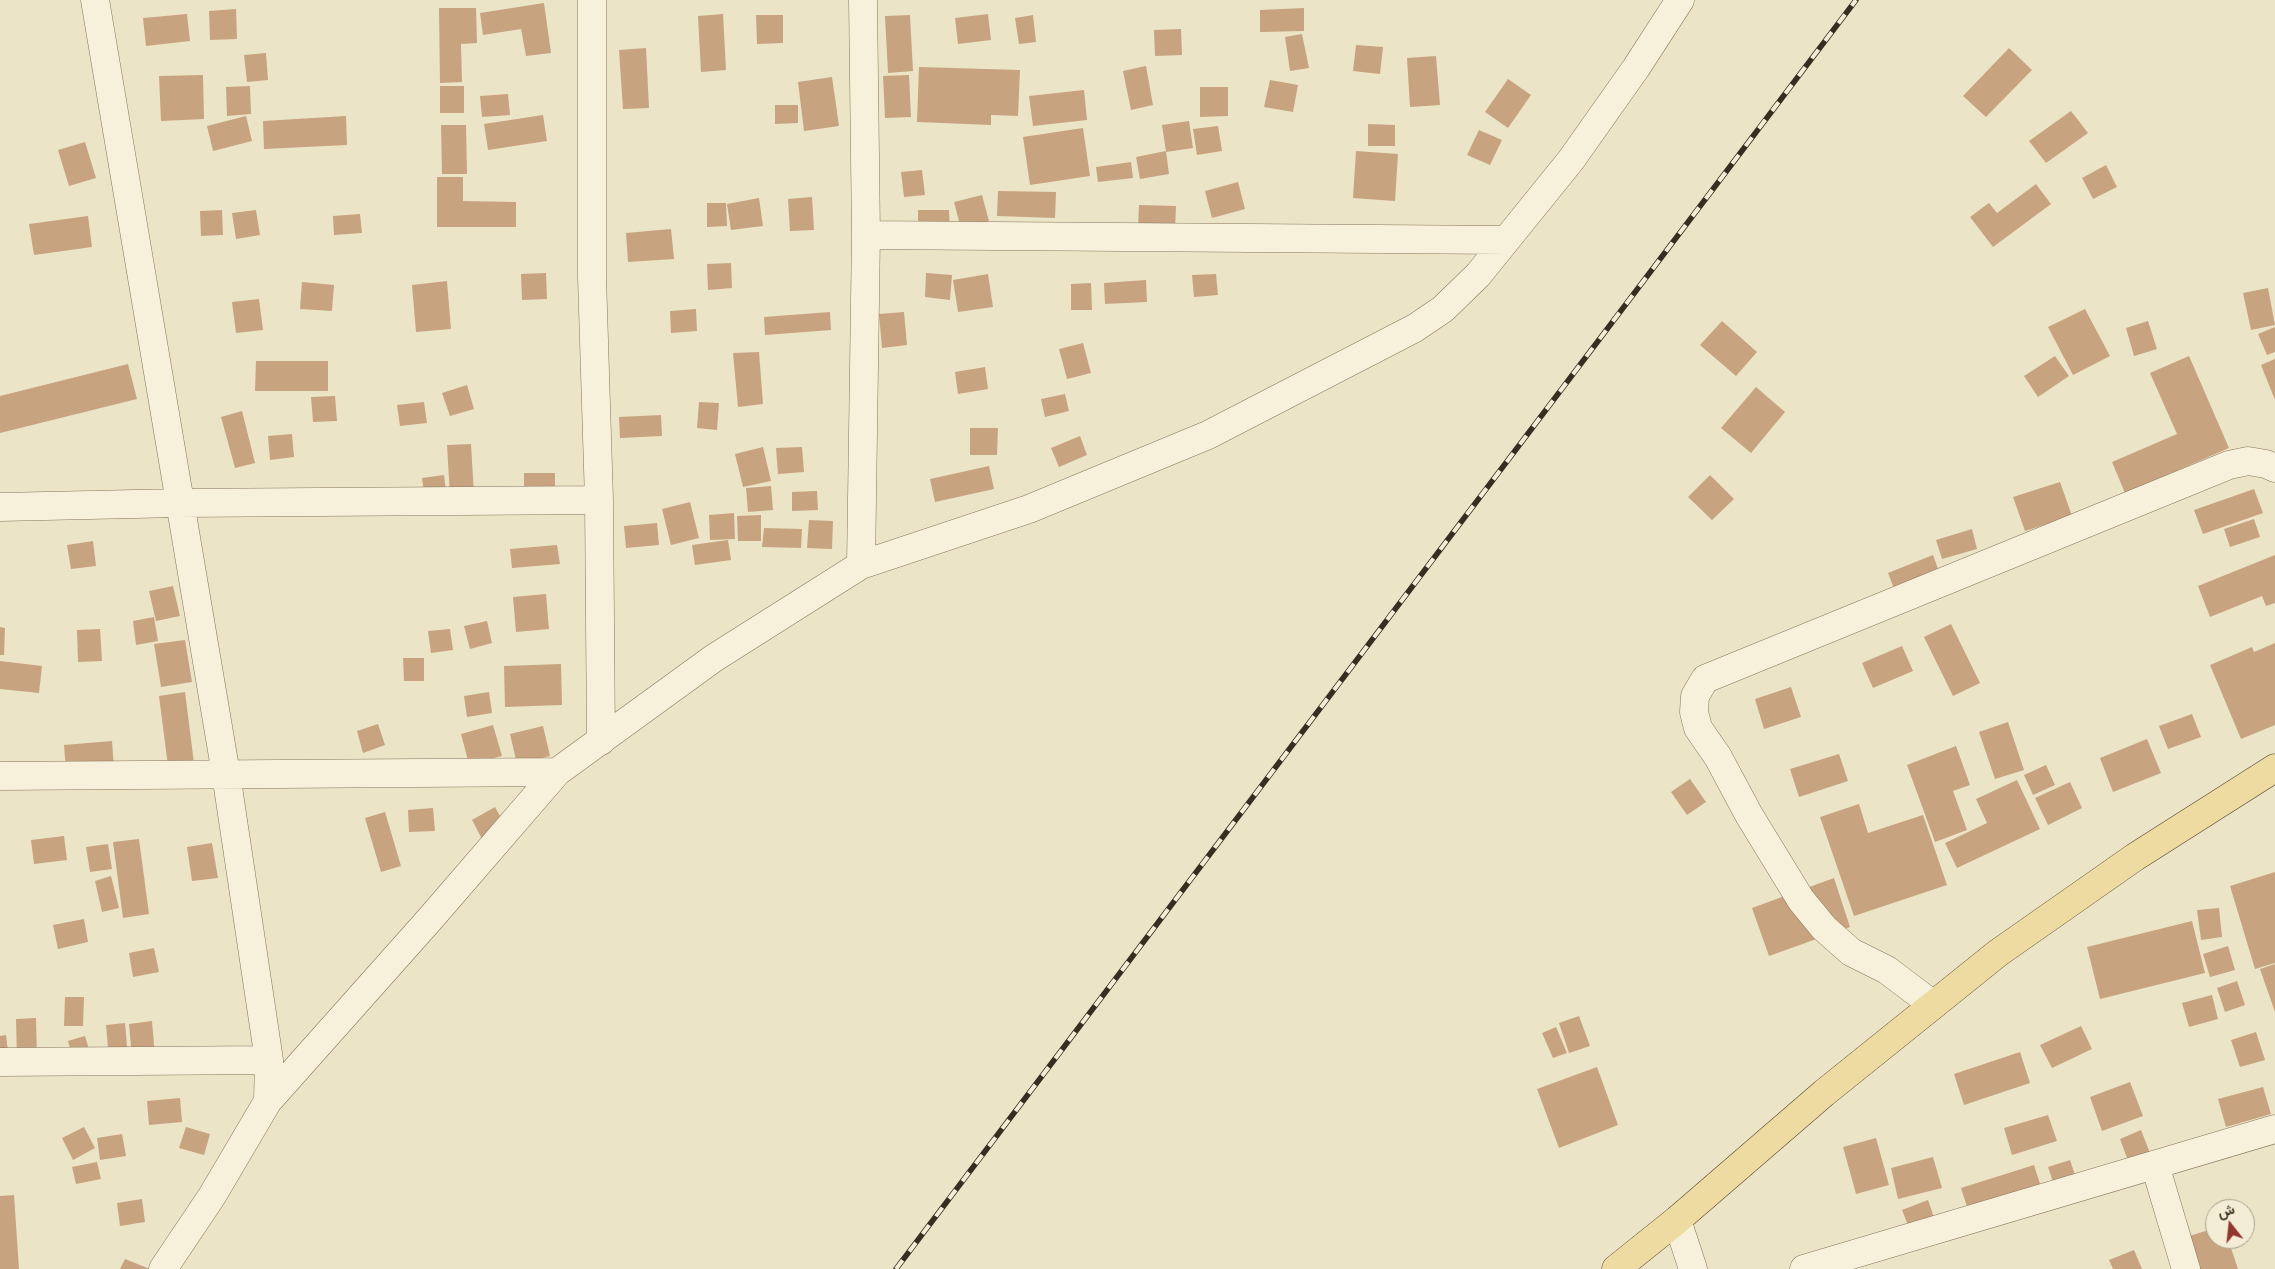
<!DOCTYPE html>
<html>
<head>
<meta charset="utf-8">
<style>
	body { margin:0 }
	#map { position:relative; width:2275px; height:1269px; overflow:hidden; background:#ece4c7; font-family:"PT Serif",Vazirmatn,serif }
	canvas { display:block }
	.north { position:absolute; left:2205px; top:1199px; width:50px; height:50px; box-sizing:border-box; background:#f4edd6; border:1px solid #a9a08d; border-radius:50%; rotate:344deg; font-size:14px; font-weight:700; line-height:20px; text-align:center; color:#382d20 }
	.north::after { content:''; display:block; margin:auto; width:18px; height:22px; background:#923730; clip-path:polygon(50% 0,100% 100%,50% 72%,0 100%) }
</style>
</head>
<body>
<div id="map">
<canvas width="2275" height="1269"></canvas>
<div class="north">ش</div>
</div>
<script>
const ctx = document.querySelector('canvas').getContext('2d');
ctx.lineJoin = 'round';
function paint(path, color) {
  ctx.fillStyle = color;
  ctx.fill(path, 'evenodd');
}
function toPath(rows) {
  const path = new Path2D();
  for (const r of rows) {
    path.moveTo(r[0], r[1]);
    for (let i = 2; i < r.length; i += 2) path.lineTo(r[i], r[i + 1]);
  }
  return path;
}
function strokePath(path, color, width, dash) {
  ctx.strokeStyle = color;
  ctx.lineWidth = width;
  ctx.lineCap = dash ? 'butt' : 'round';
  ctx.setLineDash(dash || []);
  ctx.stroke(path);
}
paint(toPath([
	[544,3,551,53,526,56,521,29,483,35,480,13],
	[439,8,476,8,477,43,461,44,462,82,440,83],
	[1304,8,1304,31,1260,32,1260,10],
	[236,9,237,39,210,40,209,11],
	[187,14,190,41,146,46,143,18],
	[723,14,726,70,701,72,698,16],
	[988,14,991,40,958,44,955,18],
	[756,15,783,15,783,43,757,44],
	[910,15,913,71,888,73,885,16],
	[1033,15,1036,42,1019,44,1015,18],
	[1181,29,1182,55,1155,56,1154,30],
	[1302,34,1309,68,1290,71,1285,37],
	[1356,45,1383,47,1380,74,1353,71],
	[646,48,649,108,623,109,619,50],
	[2009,48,2032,70,1986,117,1963,96],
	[266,53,268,80,247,82,244,55],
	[1436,56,1440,105,1410,107,1407,58],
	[1146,66,1153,105,1131,110,1123,71],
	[919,67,1020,70,1018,116,991,115,991,125,917,122],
	[203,75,204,119,161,121,159,76],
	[909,75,911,117,885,118,883,76],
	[832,77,839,126,804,131,798,82],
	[1508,79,1531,95,1508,128,1485,112],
	[1270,80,1298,85,1293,112,1264,107],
	[250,86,251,114,227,116,226,87],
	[440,86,464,86,464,113,440,113],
	[1200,87,1228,87,1228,116,1200,117],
	[1084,90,1087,120,1033,126,1029,96],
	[508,94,510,115,482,117,480,96],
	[775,105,798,105,798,123,775,124],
	[2071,111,2088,133,2046,163,2029,141],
	[543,115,547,141,488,150,484,124],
	[246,116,252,141,213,151,207,126],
	[346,116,347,145,264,149,263,121],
	[1189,121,1193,148,1166,152,1162,125],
	[1368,124,1395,125,1395,146,1368,146],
	[441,125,466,125,467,174,442,174],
	[1218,126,1222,151,1197,155,1193,129],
	[1083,128,1090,176,1030,185,1023,137],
	[1479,130,1502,140,1490,165,1467,155],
	[85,142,96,178,69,186,58,150],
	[1166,151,1169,174,1140,179,1136,157],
	[1356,151,1398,154,1395,201,1353,198],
	[1131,162,1133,178,1098,182,1096,167],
	[2106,165,2117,187,2093,199,2082,178],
	[922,170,925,195,904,197,901,172],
	[437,177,463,177,463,201,516,202,516,227,437,227],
	[1238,182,1245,209,1212,218,1205,191],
	[2036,184,2051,204,1993,247,1970,217,1989,203,1997,213],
	[998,191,1056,192,1055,218,997,216],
	[982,195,989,221,961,229,954,202],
	[812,197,814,230,790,231,788,199],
	[759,198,763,226,731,230,727,204],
	[707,203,726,203,727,226,707,227],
	[1139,205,1176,206,1175,230,1138,228],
	[222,210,223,235,201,236,200,211],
	[256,210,260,235,236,239,232,213],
	[918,210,949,210,950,233,918,234],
	[360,214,362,233,334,235,333,216],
	[88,216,92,247,34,255,29,224],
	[671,229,674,259,628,262,626,233],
	[731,263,732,288,708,290,707,264],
	[546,273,547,299,522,300,521,274],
	[926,273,952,275,950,300,925,297],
	[988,274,993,307,958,312,953,280],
	[1216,274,1218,295,1194,297,1192,275],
	[1146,280,1147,302,1105,304,1104,283],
	[447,281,451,329,416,332,412,285],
	[302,282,334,285,332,311,300,309],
	[1091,283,1092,310,1071,310,1071,284],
	[2268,288,2275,325,2251,330,2243,293],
	[259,299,263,330,236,333,232,302],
	[696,309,697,331,671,333,670,311],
	[2085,309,2110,356,2073,375,2048,327],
	[830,312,831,330,765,335,764,317],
	[904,312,907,345,882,348,879,314],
	[1722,321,1757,352,1736,376,1700,345],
	[2148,321,2157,349,2134,356,2126,328],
	[2275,327,2275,352,2267,355,2258,334],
	[1083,343,1091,373,1067,379,1059,349],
	[759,352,763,404,738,407,733,353],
	[2055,356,2069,376,2038,397,2024,376],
	[2189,356,2229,448,2125,493,2112,462,2177,434,2150,373],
	[2275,359,2275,400,2261,365],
	[256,361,328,361,328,391,255,391],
	[128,364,137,399,0,433,0,396],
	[985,367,988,389,958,394,955,372],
	[467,385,474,409,450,416,442,393],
	[1756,387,1785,412,1751,453,1721,428],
	[1065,394,1069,411,1045,417,1041,399],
	[335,396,337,421,313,422,311,397],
	[424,402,427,423,400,426,397,405],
	[699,402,719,403,717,430,697,428],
	[242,411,255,463,235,468,221,417],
	[661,415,662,436,620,438,619,417],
	[970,428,998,428,997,455,970,455],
	[292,434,294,457,270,460,268,436],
	[1080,436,1087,455,1059,467,1051,448],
	[471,444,474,495,450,496,447,445],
	[763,447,771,481,743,487,735,454],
	[802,447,804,472,778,474,776,448],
	[989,466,994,489,935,502,930,479],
	[524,473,555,473,555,501,524,500],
	[444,475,447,498,425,500,422,478],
	[1710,475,1734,499,1712,520,1688,497],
	[2060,482,2072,516,2025,531,2013,497],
	[771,486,773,510,748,512,746,488],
	[2254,489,2263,513,2203,534,2194,510],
	[817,491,818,510,792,511,792,492],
	[690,502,699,538,671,545,662,509],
	[734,513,735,539,710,540,709,515],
	[761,515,761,541,738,541,737,516],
	[2254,519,2260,537,2230,547,2224,529],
	[809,520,833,521,832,549,807,548],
	[657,523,659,545,626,548,624,526],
	[764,528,802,529,801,548,762,547],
	[1972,529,1977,549,1942,559,1936,540],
	[728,540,731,560,695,565,692,545],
	[93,541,96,566,71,569,67,545],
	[557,545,560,564,512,568,510,549],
	[1933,555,1940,574,1895,591,1888,573],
	[2275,555,2275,603,2266,606,2262,596,2210,617,2198,586],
	[173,586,180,616,156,621,149,591],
	[546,594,549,629,516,632,513,597],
	[154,617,158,641,136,645,133,621],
	[487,621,492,643,470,649,464,626],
	[1951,624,1980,683,1953,696,1924,637],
	[0,627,5,628,4,655,0,655],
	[100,629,102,661,78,662,77,630],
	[450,629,453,650,431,653,428,631],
	[185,640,192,682,161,687,154,644],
	[2275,643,2275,725,2241,739,2210,665,2252,647,2254,652],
	[1902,646,1913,671,1873,688,1862,663],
	[403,658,424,658,424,681,404,681],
	[0,661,42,666,39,693,0,689],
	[561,664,562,705,505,707,504,666],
	[1791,687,1801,717,1764,729,1755,699],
	[185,692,194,763,168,766,159,696],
	[489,692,492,713,467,717,464,696],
	[2192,714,2201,737,2168,749,2159,726],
	[2008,722,2024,770,1995,779,1979,732],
	[378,724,385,745,363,753,357,731],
	[493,725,502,756,469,764,461,734],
	[543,726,550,756,517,764,510,734],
	[2147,739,2161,773,2113,792,2100,758],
	[112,741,114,769,66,772,64,745],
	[1956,746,1970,785,1953,791,1967,830,1935,842,1907,765],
	[1839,754,1848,781,1799,797,1790,769],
	[2046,765,2055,785,2033,795,2024,775],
	[1690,779,1706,802,1687,815,1671,792],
	[2017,780,2040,829,1957,868,1945,843,1987,823,1976,799],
	[2070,782,2082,808,2048,825,2035,798],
	[1859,804,1868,833,1923,815,1947,885,1854,916,1820,817],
	[495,807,506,827,482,839,472,820],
	[433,808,435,831,409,832,408,810],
	[385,812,401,866,381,872,365,818],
	[64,836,67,860,34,864,31,840],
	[139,839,149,914,123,918,113,842],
	[212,843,218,878,192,881,187,847],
	[108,844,112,869,90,872,86,847],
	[2275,872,2275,963,2255,969,2230,886],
	[111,876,119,908,102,912,95,881],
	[1834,878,1850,927,1769,956,1752,908],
	[2219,908,2222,937,2201,940,2197,910],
	[84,919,88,942,58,949,53,925],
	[2192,921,2205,973,2100,999,2087,947],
	[2228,946,2235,970,2210,977,2203,954],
	[154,948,159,972,133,977,129,953],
	[2275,964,2275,1012,2260,969],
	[2237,981,2245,1005,2225,1012,2217,988],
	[2212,995,2218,1019,2189,1027,2182,1003],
	[65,997,84,997,83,1026,64,1026],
	[1579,1016,1590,1046,1569,1053,1559,1023],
	[36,1018,37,1060,17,1060,16,1019],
	[152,1021,155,1056,132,1058,129,1024],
	[125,1023,128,1058,109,1059,106,1025],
	[2081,1026,2092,1049,2052,1068,2040,1045],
	[1556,1027,1567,1053,1553,1058,1542,1033],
	[2256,1032,2265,1060,2240,1067,2231,1040],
	[6,1035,9,1060,0,1061,0,1036],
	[85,1036,92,1059,74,1064,68,1041],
	[2020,1052,2030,1083,1964,1105,1954,1074],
	[1597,1067,1618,1125,1559,1148,1537,1089],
	[2130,1082,2143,1116,2102,1131,2090,1097],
	[2263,1087,2271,1114,2226,1127,2218,1099],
	[180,1098,182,1122,149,1125,147,1101],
	[2048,1115,2057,1141,2012,1155,2004,1128],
	[84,1127,95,1148,73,1160,62,1138],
	[186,1127,210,1134,204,1155,179,1148],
	[2141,1130,2152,1158,2130,1166,2120,1139],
	[122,1134,126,1156,100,1160,97,1138],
	[1876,1138,1889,1185,1856,1194,1843,1147],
	[1933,1157,1942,1188,1898,1199,1891,1168],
	[2070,1160,2078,1184,2056,1191,2048,1167],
	[97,1162,101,1179,76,1184,72,1167],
	[2034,1165,2043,1193,1970,1216,1961,1188],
	[14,1195,19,1269,0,1269,0,1196],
	[142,1199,145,1222,120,1226,117,1203],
	[1928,1200,1938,1229,1913,1238,1902,1210],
	[2215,1228,2215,1239,2228,1239,2238,1269,2193,1269,2183,1238],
	[2134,1250,2142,1269,2113,1269,2109,1260],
	[125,1259,150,1269,120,1269]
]), '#c8a37f');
const minor = toPath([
	[95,0,226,774,269,1060,268,1101],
	[592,0,592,277,599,500,601,741],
	[866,235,1506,240],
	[0,507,179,503,599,500],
	[861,565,866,235,863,0],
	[0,776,557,772],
	[1932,1004,1887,970,1851,952,1824,928,1801,900,1749,815,1718,757,1698,728,1694,712,1695,696,1705,679,2229,465,2248,461,2266,464,2275,468],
	[0,1062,269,1060],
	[2155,1165,2186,1269],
	[1677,1220,1693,1269],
	[163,1269,212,1196,268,1101,430,919,557,772,714,658,861,565,1029,509,1208,435,1415,328,1443,309,1478,275,1571,160,1636,68,1680,0],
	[1804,1269,2275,1129]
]);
const major = toPath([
	[1616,1269,1677,1220,1824,1093,1998,953,2135,857,2275,768]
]);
strokePath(minor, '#87765d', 29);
strokePath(major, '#554431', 29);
strokePath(minor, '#f7f0da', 28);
strokePath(major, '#eddba1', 28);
const rail = toPath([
	[896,1269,1856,0]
]);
strokePath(rail, '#382d20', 5.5);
strokePath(rail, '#f4edd6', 4, [11]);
</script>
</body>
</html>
